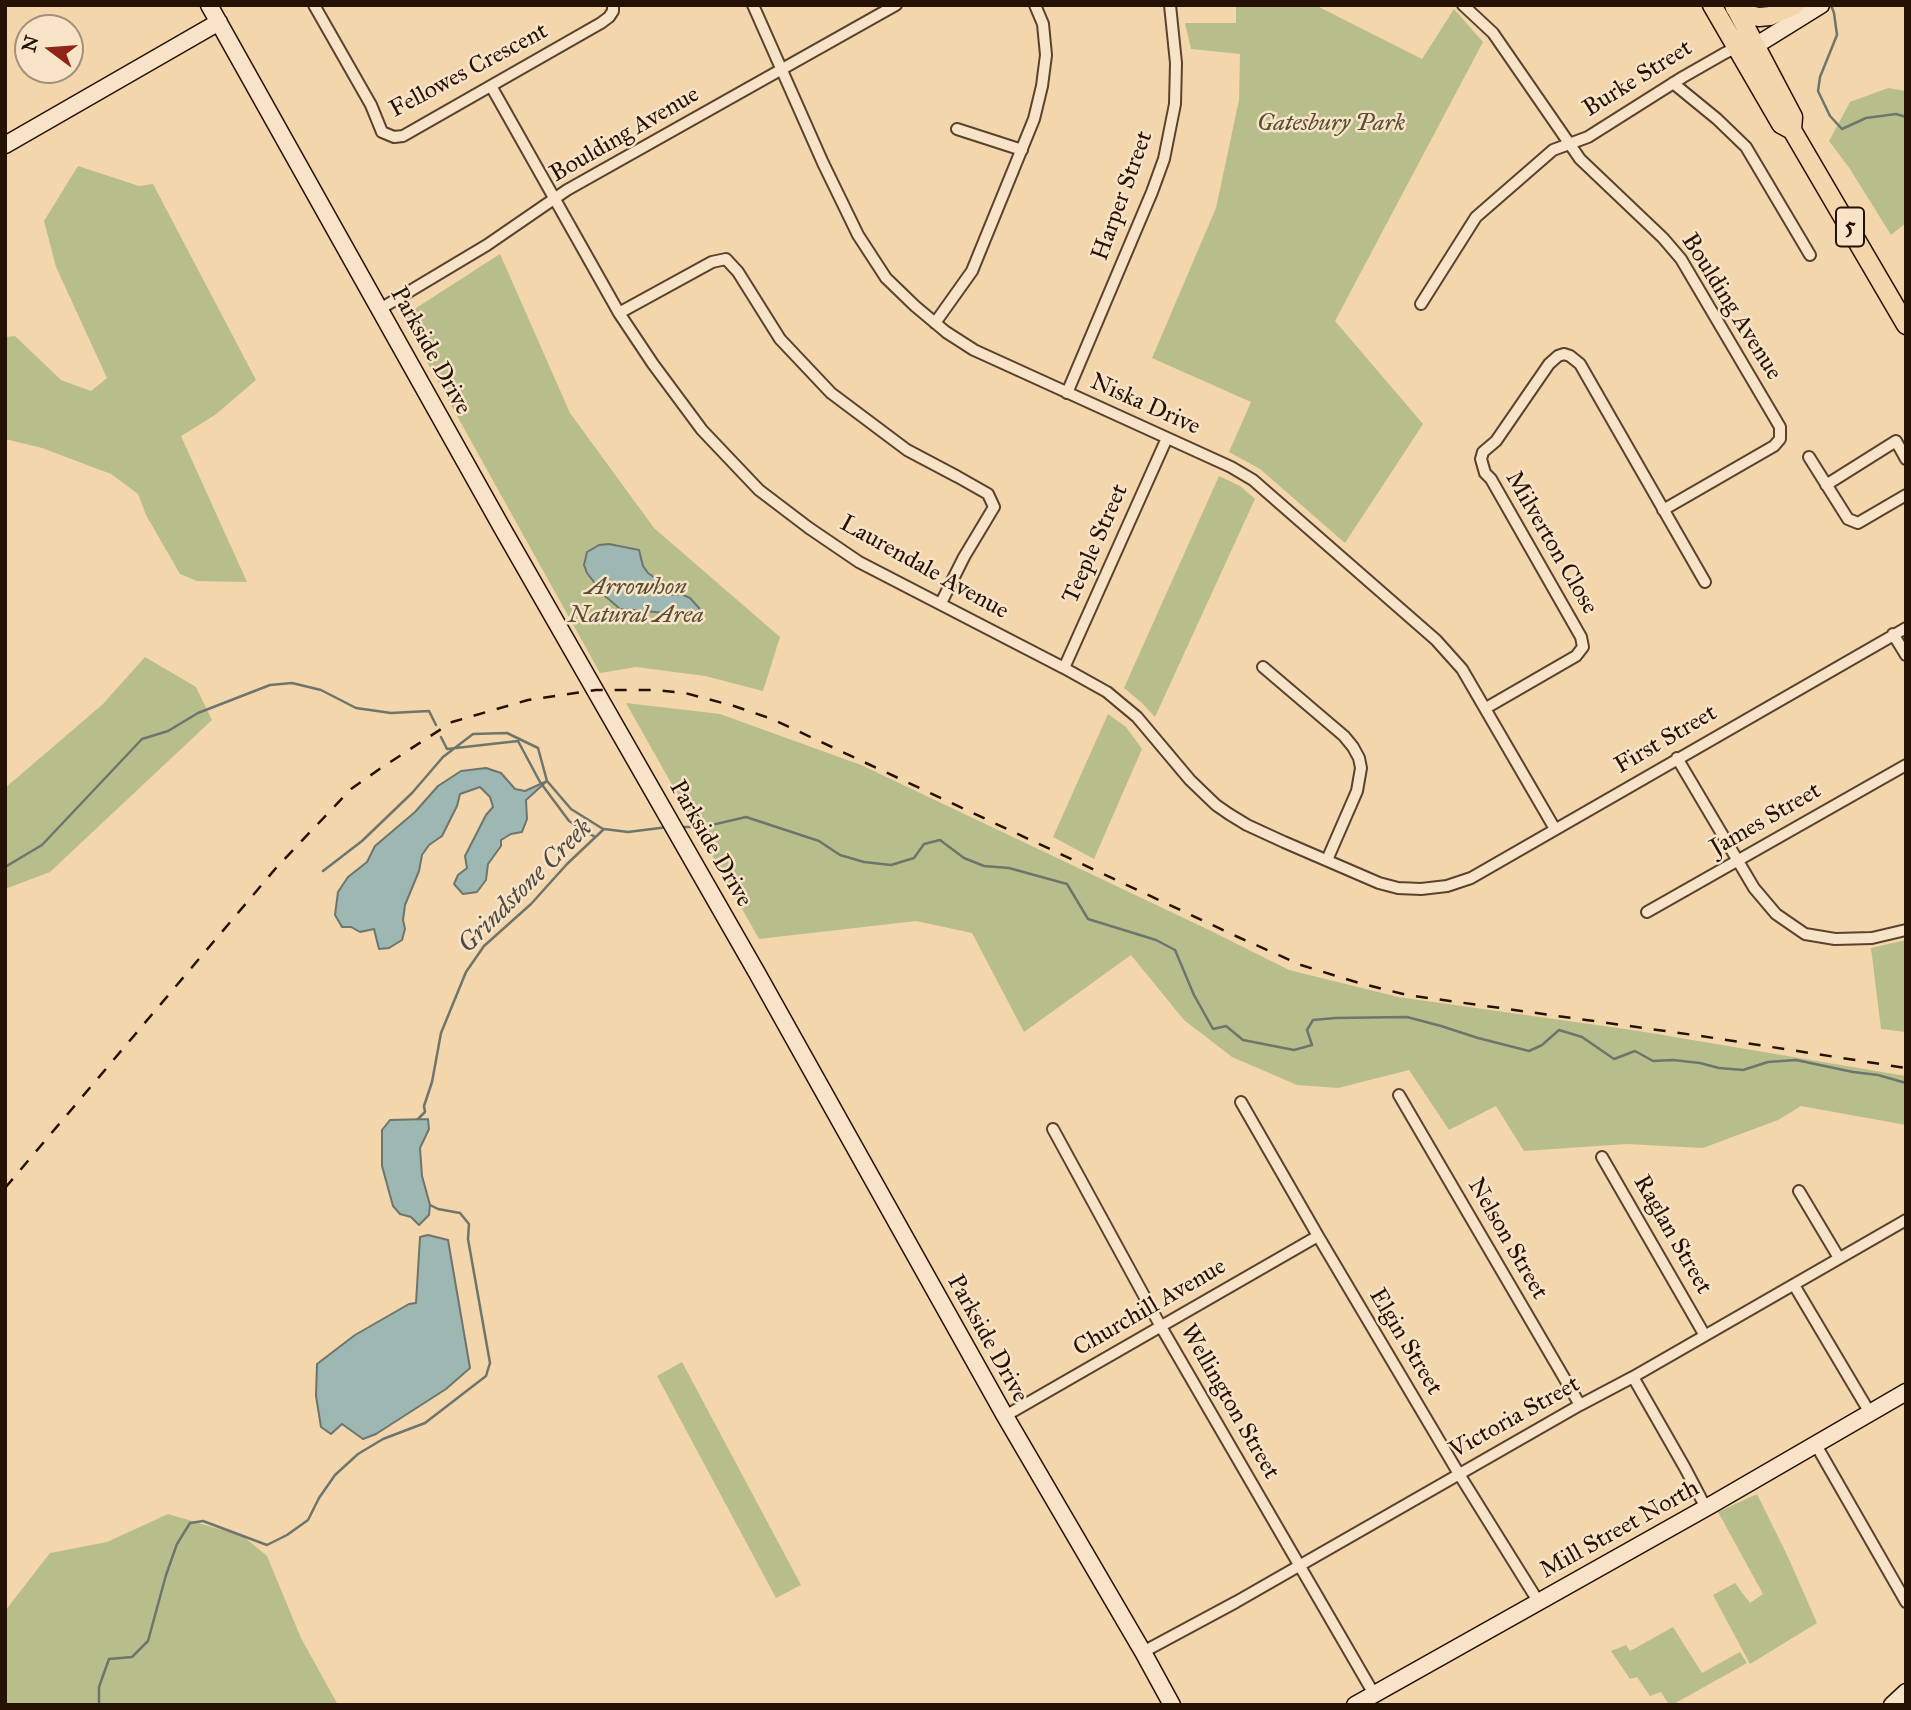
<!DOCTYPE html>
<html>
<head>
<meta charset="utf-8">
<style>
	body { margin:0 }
	#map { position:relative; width:1911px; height:1710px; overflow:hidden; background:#f3d6ab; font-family:"IM FELL Great Primer",serif }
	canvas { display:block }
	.frame { position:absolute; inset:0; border:7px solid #261105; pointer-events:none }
	.north { position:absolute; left:14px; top:14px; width:70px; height:70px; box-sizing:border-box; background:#f7e4c8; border:2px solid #a3907a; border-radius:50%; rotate:286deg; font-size:19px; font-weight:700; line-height:28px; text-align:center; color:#261105 }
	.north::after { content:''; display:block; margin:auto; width:24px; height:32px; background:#8f2418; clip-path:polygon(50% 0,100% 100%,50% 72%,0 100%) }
</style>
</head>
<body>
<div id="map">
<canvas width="1911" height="1710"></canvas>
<div class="frame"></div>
<div class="north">N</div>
</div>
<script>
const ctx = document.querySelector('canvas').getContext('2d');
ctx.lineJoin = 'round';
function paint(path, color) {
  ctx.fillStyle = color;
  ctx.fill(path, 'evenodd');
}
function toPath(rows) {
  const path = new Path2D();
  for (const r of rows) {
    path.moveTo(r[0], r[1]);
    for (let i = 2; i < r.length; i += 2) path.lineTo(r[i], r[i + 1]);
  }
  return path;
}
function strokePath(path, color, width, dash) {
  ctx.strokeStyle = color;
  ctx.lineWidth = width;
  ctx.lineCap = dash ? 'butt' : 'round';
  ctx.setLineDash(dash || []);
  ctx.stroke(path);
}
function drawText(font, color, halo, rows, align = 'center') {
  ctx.font = font + ' "IM FELL Great Primer",serif';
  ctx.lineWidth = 5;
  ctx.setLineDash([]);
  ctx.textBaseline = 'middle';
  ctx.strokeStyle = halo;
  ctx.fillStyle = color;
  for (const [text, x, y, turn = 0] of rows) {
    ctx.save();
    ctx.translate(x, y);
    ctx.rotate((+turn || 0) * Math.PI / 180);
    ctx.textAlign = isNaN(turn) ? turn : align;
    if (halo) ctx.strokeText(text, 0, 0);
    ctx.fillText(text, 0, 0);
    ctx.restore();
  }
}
paint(toPath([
	[1236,5,1315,5,1422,59,1454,9,1483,42,1335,321,1423,424,1345,543,1260,469,1229,452,1251,402,1152,358,1216,208,1239,100,1240,54,1191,49,1185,23,1236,23],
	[1888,88,1906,91,1906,223,1891,235,1850,169,1829,141,1850,102],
	[78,166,139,186,153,184,256,380,215,415,181,436,247,582,197,581,180,574,146,515,138,494,111,474,42,448,5,439,5,337,15,336,61,380,91,391,107,378,56,267,44,221],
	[500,254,570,413,654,528,780,637,763,691,705,676,636,667,600,673,402,317],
	[1219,476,1240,486,1255,499,1155,717,1142,703,1124,688],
	[145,657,196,687,212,720,50,872,5,889,5,788,103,704],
	[626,703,720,714,861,765,1207,929,1289,970,1398,997,1639,1031,1906,1076,1906,1125,1801,1106,1778,1120,1703,1148,1627,1144,1524,1151,1496,1106,1449,1130,1409,1070,1338,1088,1297,1085,1232,1057,1184,1020,1131,955,1024,1032,972,933,916,921,759,939],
	[1108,714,1126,727,1142,749,1094,859,1053,837],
	[1906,940,1906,1032,1881,1029,1871,948],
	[682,1362,801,1585,776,1598,657,1376],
	[1757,1494,1788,1557,1817,1623,1750,1664,1713,1595,1735,1583,1750,1603,1763,1594,1718,1512],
	[168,1514,243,1536,267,1556,301,1638,338,1705,5,1705,5,1611,50,1553,107,1542],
	[1673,1627,1702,1673,1740,1652,1747,1663,1672,1705,1669,1705,1661,1692,1650,1696,1637,1677,1630,1679,1611,1651,1626,1645,1630,1651]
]), '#b8be8b');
const water = toPath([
	[609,544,639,550,643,566,648,573,655,578,662,577,663,590,669,595,681,594,690,598,699,608,701,616,697,621,666,613,620,609,604,595,587,573,584,565,587,552,599,545,609,544],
	[486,768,501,773,515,789,525,791,547,781,526,800,527,819,522,832,511,834,501,840,501,846,488,864,486,880,477,892,463,894,454,884,458,875,467,868,465,856,486,815,493,807,490,797,480,787,460,794,457,806,442,836,429,845,422,855,419,871,405,905,403,920,405,929,402,940,389,948,379,949,374,929,360,932,351,927,342,927,335,915,338,892,348,877,367,862,375,846,415,812,438,786,461,771,486,768],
	[428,1119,429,1129,420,1148,422,1176,430,1205,429,1215,419,1225,411,1217,400,1214,393,1206,382,1166,382,1130,390,1120,428,1119],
	[428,1235,448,1240,470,1368,446,1389,376,1434,363,1439,342,1424,331,1434,321,1427,316,1396,317,1364,355,1335,409,1304,416,1303,420,1237,428,1235]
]);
paint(water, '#9db7b2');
strokePath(water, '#6d756d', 2);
strokePath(toPath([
	[1831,5,1834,13,1837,35,1820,77,1818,91,1830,116,1842,129,1866,118,1896,114,1906,117],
	[441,737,447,749,518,741,540,782,569,821,595,837],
	[681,827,703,827,746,817,819,841,840,855,864,862,891,865,914,858,924,844,940,840,964,858,984,866,1009,868,1067,884,1088,919,1156,940,1175,950,1194,995,1213,1029,1226,1026,1243,1040,1294,1050,1312,1045,1307,1030,1313,1020,1335,1018,1407,1017,1441,1026,1478,1038,1529,1051,1542,1045,1559,1030,1582,1037,1614,1059,1635,1051,1653,1061,1673,1060,1700,1063,1719,1068,1743,1070,1768,1062,1796,1060,1853,1072,1878,1075,1906,1083],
	[5,867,42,845,142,739,168,731,198,713,270,685,292,683,321,690,356,708,391,713,429,711,436,725],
	[323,871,362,841,412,793,443,757,473,734,507,733,538,748,547,781,571,809,603,829],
	[418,1119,425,1112,424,1106,432,1082,441,1033,466,972,484,946,531,904,567,864,604,829,628,832,668,827],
	[99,1705,99,1687,109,1659,132,1657,148,1641,166,1575,177,1544,190,1523,203,1521,267,1545,287,1535,308,1520,319,1498,335,1475,358,1454,383,1439,425,1423,486,1376,490,1363,468,1239,469,1224,460,1213,438,1209,430,1205]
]), '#6d756d', 2.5);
const street = toPath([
	[314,5,371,105,382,132,394,137,403,136,601,23,609,17,613,11,613,5],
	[753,5,823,163,858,235,886,278,915,306,946,332,974,350,1231,467,1253,480,1436,640,1462,669,1555,829],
	[1463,5,1493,33,1580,159,1663,238,1681,259,1780,427,1780,439,1774,446,1663,510],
	[1673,83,1717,119,1746,147,1810,255],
	[491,86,619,313,653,364,702,430,759,490,809,528,859,562,1064,668,1107,692,1137,717,1190,780,1216,805,1229,814,1247,825,1284,842,1379,883,1398,888,1421,889,1447,886,1471,878,1906,628],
	[957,129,1022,150],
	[1421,304,1476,217,1553,150,1588,137,1683,77,1725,53,1738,47],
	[380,309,487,245,567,190,896,5],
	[619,313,712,262,726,259,738,272,780,339,831,393,907,450,958,477,988,494,994,507,964,557,941,603],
	[935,323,972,271,1034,119,1042,86,1046,55,1043,24,1035,5],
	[1067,393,1152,192,1164,159,1175,104,1176,63,1170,5],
	[1809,457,1848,519,1858,523,1906,495],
	[1826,485,1896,441,1906,459],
	[1893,634,1906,655],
	[1263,667,1344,736,1353,747,1359,758,1361,768,1357,791,1327,860],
	[1064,668,1167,438],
	[1486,708,1576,656,1583,647,1581,637,1491,479,1485,473,1481,459,1483,452,1496,441,1549,364,1558,356,1564,354,1570,356,1580,364,1705,582],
	[1677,758,1754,888,1776,914,1805,934,1835,939,1872,938,1906,930],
	[1647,912,1906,765],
	[1399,1095,1580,1405],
	[1241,1102,1318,1236,1459,1474,1538,1601],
	[1053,1129,1160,1325,1374,1694],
	[1602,1157,1704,1334],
	[1799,1191,1839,1258],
	[1794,1285,1870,1413],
	[1633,1377,1685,1468,1706,1508],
	[1005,1416,1318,1236],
	[1816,1445,1906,1602],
	[1143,1652,1236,1602,1580,1405,1633,1377,1906,1220]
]);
const secondary = toPath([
	[209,5,501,526,757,973,1005,1416,1143,1652,1172,1705],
	[1744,47,1755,46,1821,5],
	[5,145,219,22],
	[1355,1705,1711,1505,1906,1392],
	[1892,1705,1906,1692]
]);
const primary = toPath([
	[1712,5,1781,124,1792,130,1906,325],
	[1734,5,1793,117,1792,130],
	[1735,8,1750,15,1759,17,1770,16,1795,5]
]);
strokePath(street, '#59422e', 14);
strokePath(secondary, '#261105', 19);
strokePath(primary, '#261105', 21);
strokePath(street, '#f7e4c8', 10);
strokePath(secondary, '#f7e4c8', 16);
strokePath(primary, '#f3d6ab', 18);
strokePath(toPath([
	[5,1188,276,868,351,789,381,768,452,722,528,700,596,690,654,690,685,693,734,706,772,719,1238,937,1301,965,1359,983,1407,995,1701,1036,1906,1068]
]), '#261105', 2.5, [12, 12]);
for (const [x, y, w] of [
	[1850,227,28]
]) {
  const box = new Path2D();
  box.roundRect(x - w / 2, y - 19.5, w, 39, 5);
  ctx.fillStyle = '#f7e4c8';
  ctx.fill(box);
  strokePath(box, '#261105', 2);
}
drawText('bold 23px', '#261105', null, [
	["5",1850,227]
]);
drawText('24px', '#261105', '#f7e4c8', [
	["Fellowes Crescent",469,71,-28],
	["Burke Street",1638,79,-32],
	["Boulding Avenue",625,135,-30],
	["Harper Street",1123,196,-70],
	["Boulding Avenue",1731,307,58],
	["Parkside Drive",430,351,61],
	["Niska Drive",1145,405,24],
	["Milverton Close",1551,543,60],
	["Teeple Street",1096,544,-66],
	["Laurendale Avenue",924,568,29],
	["First Street",1666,740,-30],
	["James Street",1766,820,-30],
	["Parkside Drive",710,844,60],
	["Raglan Street",1672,1235,60],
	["Nelson Street",1507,1239,60],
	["Churchill Avenue",1150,1308,-30],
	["Parkside Drive",987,1339,61],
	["Elgin Street",1405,1342,59],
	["Wellington Street",1229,1402,60],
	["Victoria Street",1515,1418,-29],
	["Mill Street North",1620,1530,-29]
]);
drawText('italic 24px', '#594e34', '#f7e4c8', [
	["Gatesbury Park",1331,124],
	["Arrowhon",636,588],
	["Natural Area",636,616]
]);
drawText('italic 26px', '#504b42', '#f7e4c8', [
	["Grindstone Creek",526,887,-45]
]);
</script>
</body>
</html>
